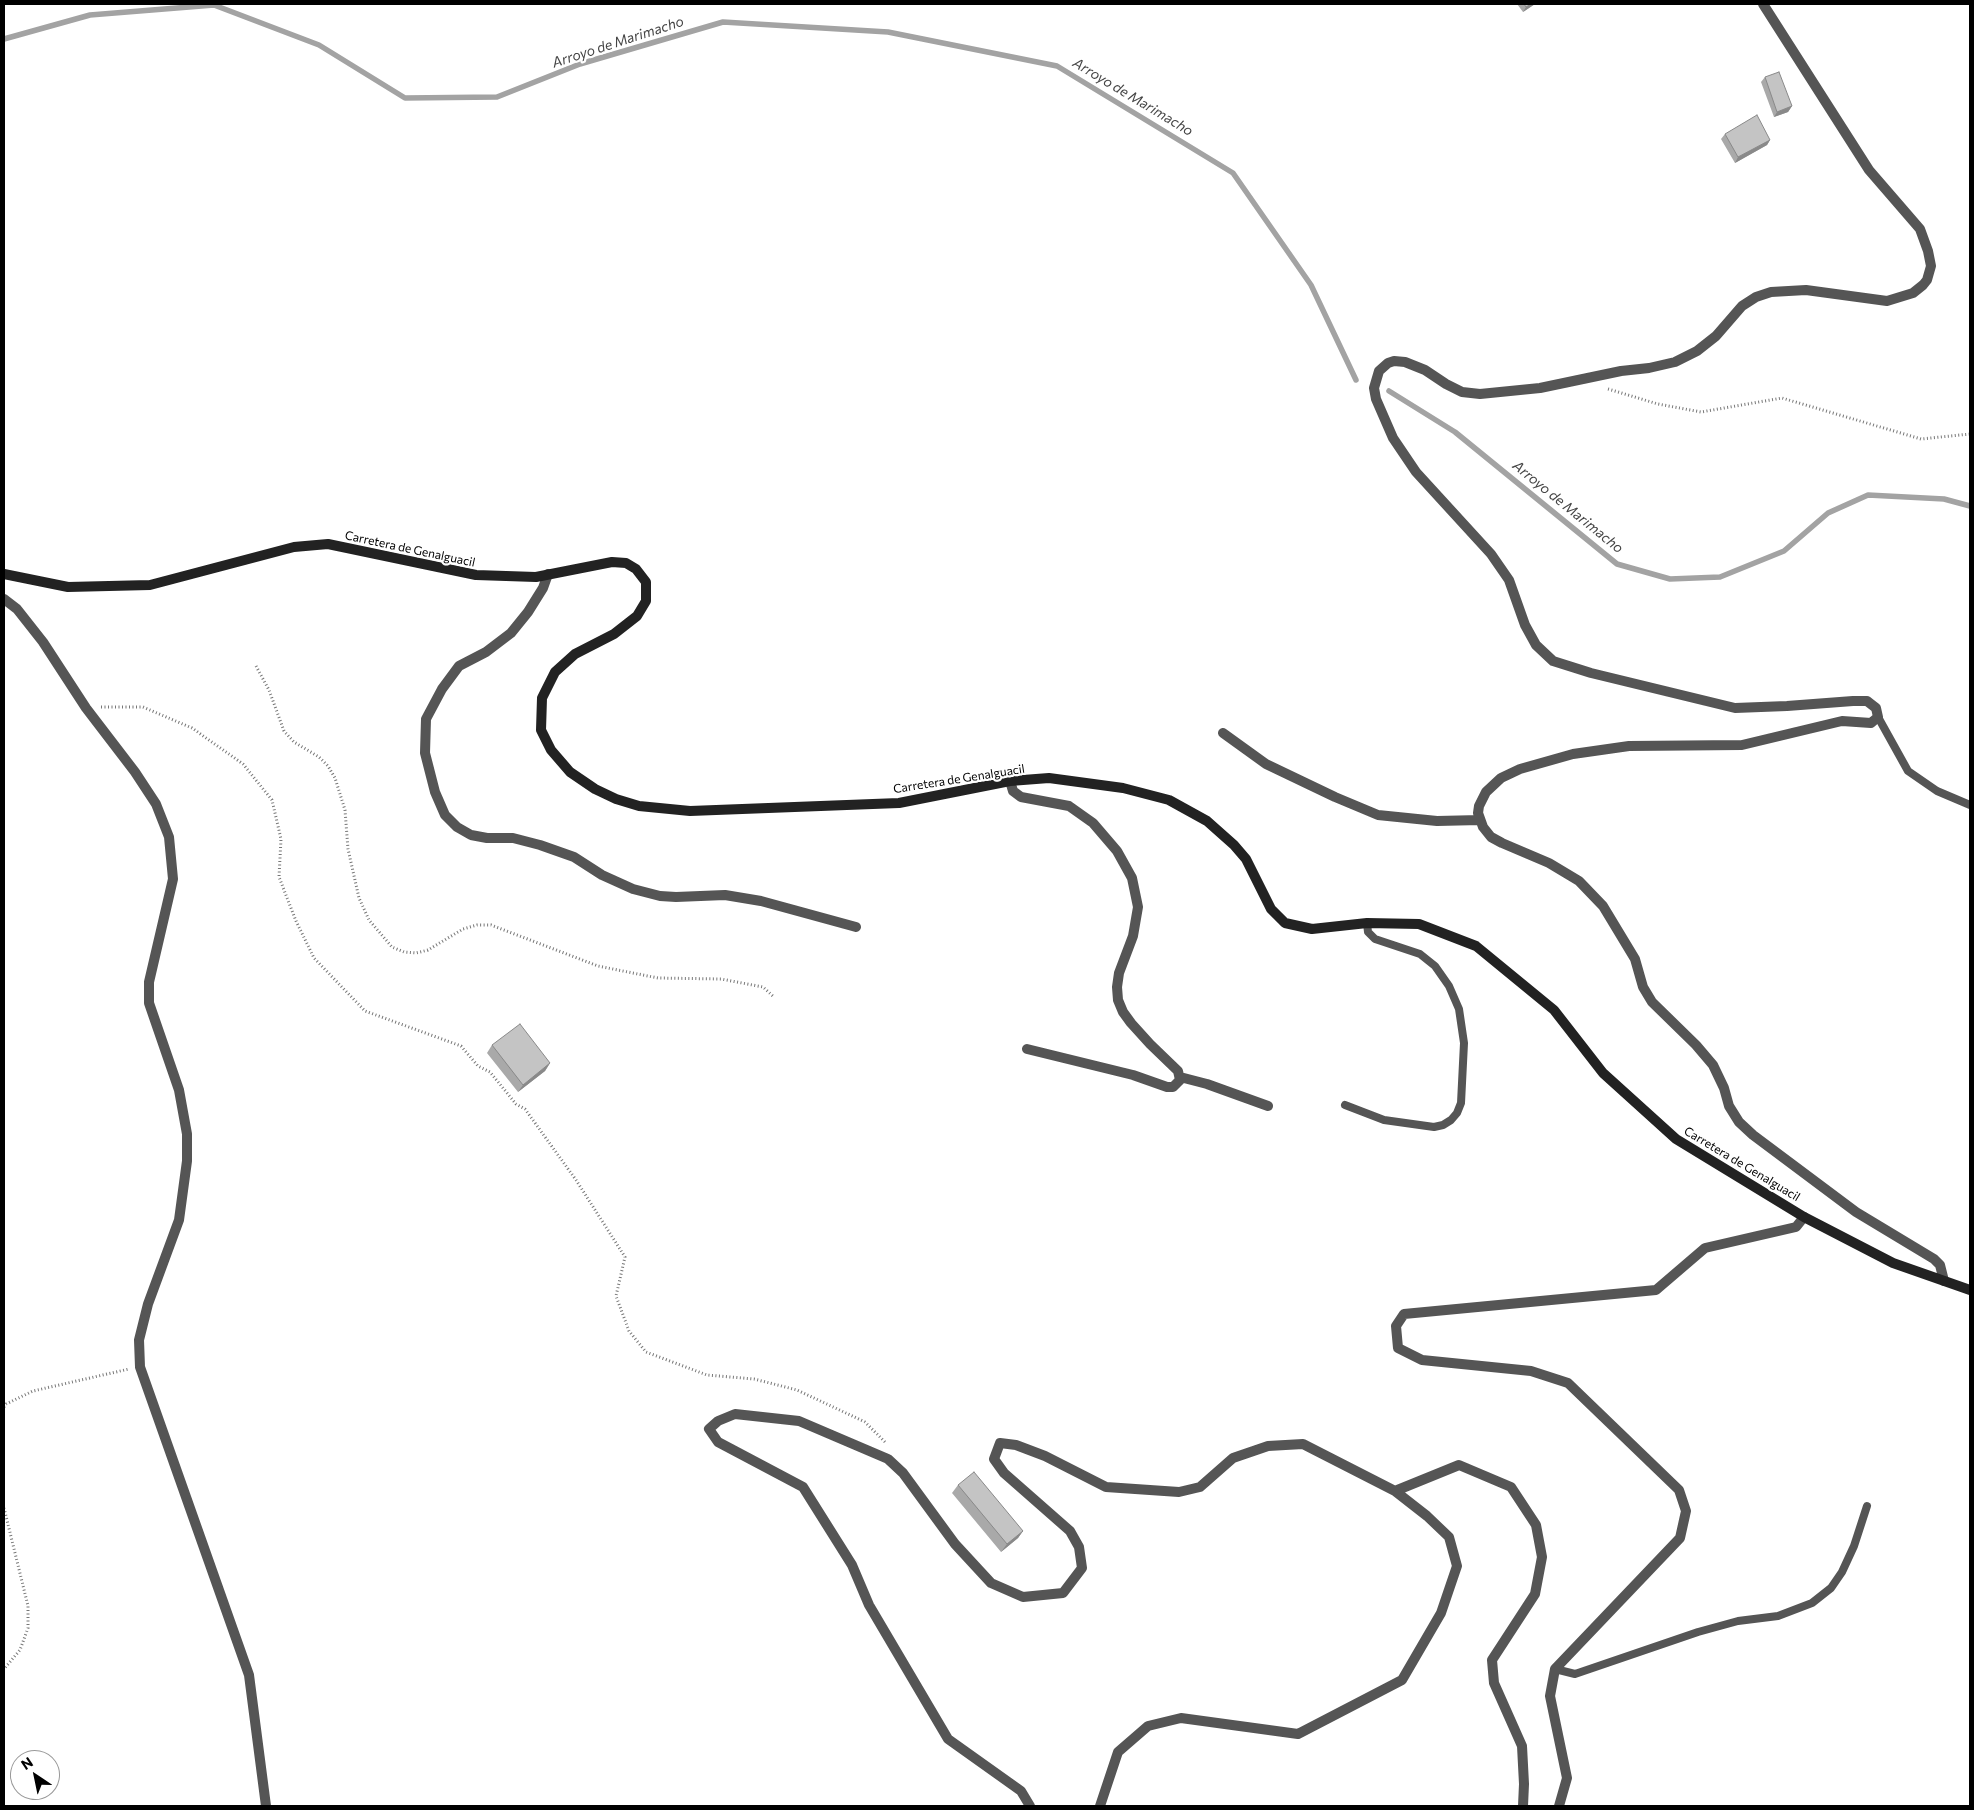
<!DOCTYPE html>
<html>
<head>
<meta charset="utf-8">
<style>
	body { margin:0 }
	#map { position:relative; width:1974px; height:1810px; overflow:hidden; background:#fff; font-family:Commissioner,sans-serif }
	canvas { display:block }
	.frame { position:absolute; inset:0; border:5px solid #000; pointer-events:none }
	.north { position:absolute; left:10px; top:1750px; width:50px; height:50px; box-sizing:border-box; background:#fff; border:1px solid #999; border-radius:50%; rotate:326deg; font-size:14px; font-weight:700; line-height:20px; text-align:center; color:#000 }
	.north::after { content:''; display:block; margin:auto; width:18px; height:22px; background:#000; clip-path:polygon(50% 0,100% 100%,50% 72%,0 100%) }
</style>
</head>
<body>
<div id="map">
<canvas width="1974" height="1810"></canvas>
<div class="frame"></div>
<div class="north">N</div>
</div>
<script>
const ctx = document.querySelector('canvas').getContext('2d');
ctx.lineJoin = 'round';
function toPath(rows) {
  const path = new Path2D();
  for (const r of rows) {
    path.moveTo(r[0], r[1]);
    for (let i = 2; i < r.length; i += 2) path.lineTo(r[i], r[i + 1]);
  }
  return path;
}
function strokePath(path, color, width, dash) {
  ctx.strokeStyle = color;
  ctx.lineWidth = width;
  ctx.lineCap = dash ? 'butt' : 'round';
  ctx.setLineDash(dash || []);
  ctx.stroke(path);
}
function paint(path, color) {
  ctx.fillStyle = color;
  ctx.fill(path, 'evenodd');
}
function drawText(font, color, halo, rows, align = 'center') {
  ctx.font = font + ' Commissioner,sans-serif';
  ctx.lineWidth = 4.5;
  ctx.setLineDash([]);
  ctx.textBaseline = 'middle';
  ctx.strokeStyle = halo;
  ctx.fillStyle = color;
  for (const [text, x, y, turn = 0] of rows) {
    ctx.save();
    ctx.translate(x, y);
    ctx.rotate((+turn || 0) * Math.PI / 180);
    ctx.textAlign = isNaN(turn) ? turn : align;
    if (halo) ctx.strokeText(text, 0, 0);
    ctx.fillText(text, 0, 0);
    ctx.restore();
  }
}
strokePath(toPath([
	[4,39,90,15,214,5,319,45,405,98,497,97,580,64,723,22,888,32,1057,66,1233,173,1311,285,1356,380],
	[1389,391,1455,432,1617,564,1670,579,1720,577,1784,551,1828,513,1868,495,1944,499,1970,506]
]), '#a3a3a3', 5.5);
strokePath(toPath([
	[1608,389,1658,404,1701,412,1782,398,1921,439,1970,434],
	[256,666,269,690,284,731,294,742,319,757,328,766,335,778,345,810,348,849,359,898,369,920,392,947,404,952,416,953,428,950,463,929,477,925,491,925,598,966,658,978,721,979,763,987,774,997],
	[101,707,143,707,192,728,243,764,272,800,281,839,279,877,296,921,314,958,365,1011,461,1046,478,1066,490,1072,516,1104,525,1109,576,1180,625,1257,616,1296,629,1331,646,1352,707,1375,754,1379,797,1390,865,1422,885,1442],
	[4,1407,6,1404,33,1391,129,1369],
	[4,1508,28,1606,28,1628,20,1650,4,1669]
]), '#777', 3, [1, 2.5]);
strokePath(toPath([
	[1878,717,1908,771,1937,791,1970,805],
	[1345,1105,1384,1120,1434,1127,1443,1125,1451,1120,1457,1113,1461,1103,1464,1043,1459,1009,1449,986,1435,966,1420,954,1375,939,1368,932,1367,923],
	[1555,1669,1575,1674,1698,1632,1738,1621,1778,1616,1812,1603,1831,1588,1842,1572,1854,1546,1867,1506]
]), '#555', 8);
strokePath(toPath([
	[1763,4,1869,170,1920,229,1928,251,1931,266,1927,280,1923,285,1913,293,1887,301,1806,290,1771,292,1756,297,1742,306,1716,336,1697,351,1675,362,1649,368,1621,371,1540,388,1480,394,1462,392,1446,384,1425,370,1405,362,1394,361,1388,363,1379,371,1374,388,1376,399,1393,438,1416,472,1491,554,1509,580,1525,625,1536,645,1553,661,1591,673,1735,708,1787,706,1853,701,1867,701,1876,708,1878,717,1871,723,1842,721,1742,745,1629,746,1573,754,1520,769,1501,778,1486,792,1479,806,1478,813,1483,827,1491,837,1502,843,1549,863,1579,881,1603,906,1635,959,1643,987,1652,1002,1696,1045,1713,1065,1724,1088,1729,1106,1739,1122,1753,1135,1856,1212,1934,1259,1940,1265,1944,1281],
	[548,574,543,588,528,612,511,633,486,652,459,666,442,689,426,719,425,753,435,792,445,815,457,827,471,835,487,838,513,838,540,845,574,857,602,875,633,889,660,896,676,897,725,895,761,901,856,927],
	[4,599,17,609,43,642,86,708,135,772,156,804,169,837,173,879,149,982,149,1003,179,1090,187,1134,187,1161,179,1220,148,1304,139,1340,140,1367,249,1675,266,1806],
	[1223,733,1266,764,1335,797,1378,815,1437,821,1480,820],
	[1010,781,1013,791,1021,797,1069,806,1093,823,1117,851,1132,878,1138,907,1133,936,1119,973,1117,987,1118,1000,1123,1012,1131,1023,1150,1044,1178,1071,1180,1080,1173,1087,1167,1087,1133,1075,1027,1049],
	[1180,1077,1207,1084,1268,1106],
	[1395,1491,1459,1465,1511,1487,1536,1525,1542,1557,1535,1594,1492,1660,1494,1683,1522,1746,1524,1784,1523,1806],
	[1030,1806,1021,1791,948,1739,869,1605,852,1565,803,1487,718,1442,709,1429,718,1421,735,1414,799,1421,888,1459,903,1473,955,1544,991,1583,1023,1597,1063,1593,1082,1568,1079,1547,1070,1531,1004,1473,994,1459,1000,1443,1016,1445,1045,1456,1106,1487,1179,1492,1200,1487,1233,1458,1268,1446,1303,1444,1395,1491,1427,1516,1449,1537,1457,1566,1441,1613,1402,1680,1298,1734,1181,1718,1148,1726,1118,1752,1100,1806],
	[1559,1806,1567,1778,1550,1696,1555,1669,1680,1538,1686,1511,1679,1490,1568,1383,1531,1371,1422,1360,1398,1348,1396,1326,1404,1314,1656,1290,1705,1248,1796,1227,1804,1217]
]), '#555', 10);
strokePath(toPath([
	[4,574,68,587,150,585,294,547,328,544,476,575,536,577,612,562,626,563,636,569,646,582,646,601,637,616,614,634,575,654,555,672,542,698,541,730,551,750,570,772,595,789,616,799,639,806,690,811,899,803,1010,781,1049,778,1123,788,1169,800,1207,821,1234,845,1246,859,1271,909,1285,923,1312,929,1367,923,1419,924,1476,946,1554,1010,1603,1073,1676,1139,1804,1217,1893,1263,1970,1290]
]), '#222', 10);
paint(toPath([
	[1517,4,1535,4,1523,12],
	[1765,77,1792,106,1788,112,1774,117,1761,82],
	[1725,134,1770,140,1767,145,1735,163,1721,139],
	[492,1045,550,1063,545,1071,518,1092,487,1053],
	[958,1485,1023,1531,1018,1538,1001,1552,952,1493]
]), '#a9a9a9');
paint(toPath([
	[1531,4,1535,4,1523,12,1526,7],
	[1792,106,1788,112,1774,117,1777,112],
	[1770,140,1767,145,1735,163,1738,157],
	[550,1063,545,1071,518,1092,523,1085],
	[1023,1531,1018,1538,1001,1552,1007,1544]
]), '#898989');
const building = toPath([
	[1524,4,1531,4,1526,7,1524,4],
	[1779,72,1792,106,1777,112,1765,77,1779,72],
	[1757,115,1770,140,1738,157,1725,134,1757,115],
	[520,1024,550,1063,523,1085,492,1045,520,1024],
	[974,1472,1023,1531,1007,1544,958,1485,974,1472]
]);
paint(building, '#c4c4c4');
strokePath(building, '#898989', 1);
drawText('12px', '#000', '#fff', [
	["Carretera de Genalguacil",410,549,12],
	["Carretera de Genalguacil",959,779,-9],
	["Carretera de Genalguacil",1742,1164,31]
]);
drawText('italic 14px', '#444', '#fff', [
	["Arroyo de Marimacho",618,42,-18],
	["Arroyo de Marimacho",1133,97,31],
	["Arroyo de Marimacho",1568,507,39]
]);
</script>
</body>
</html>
